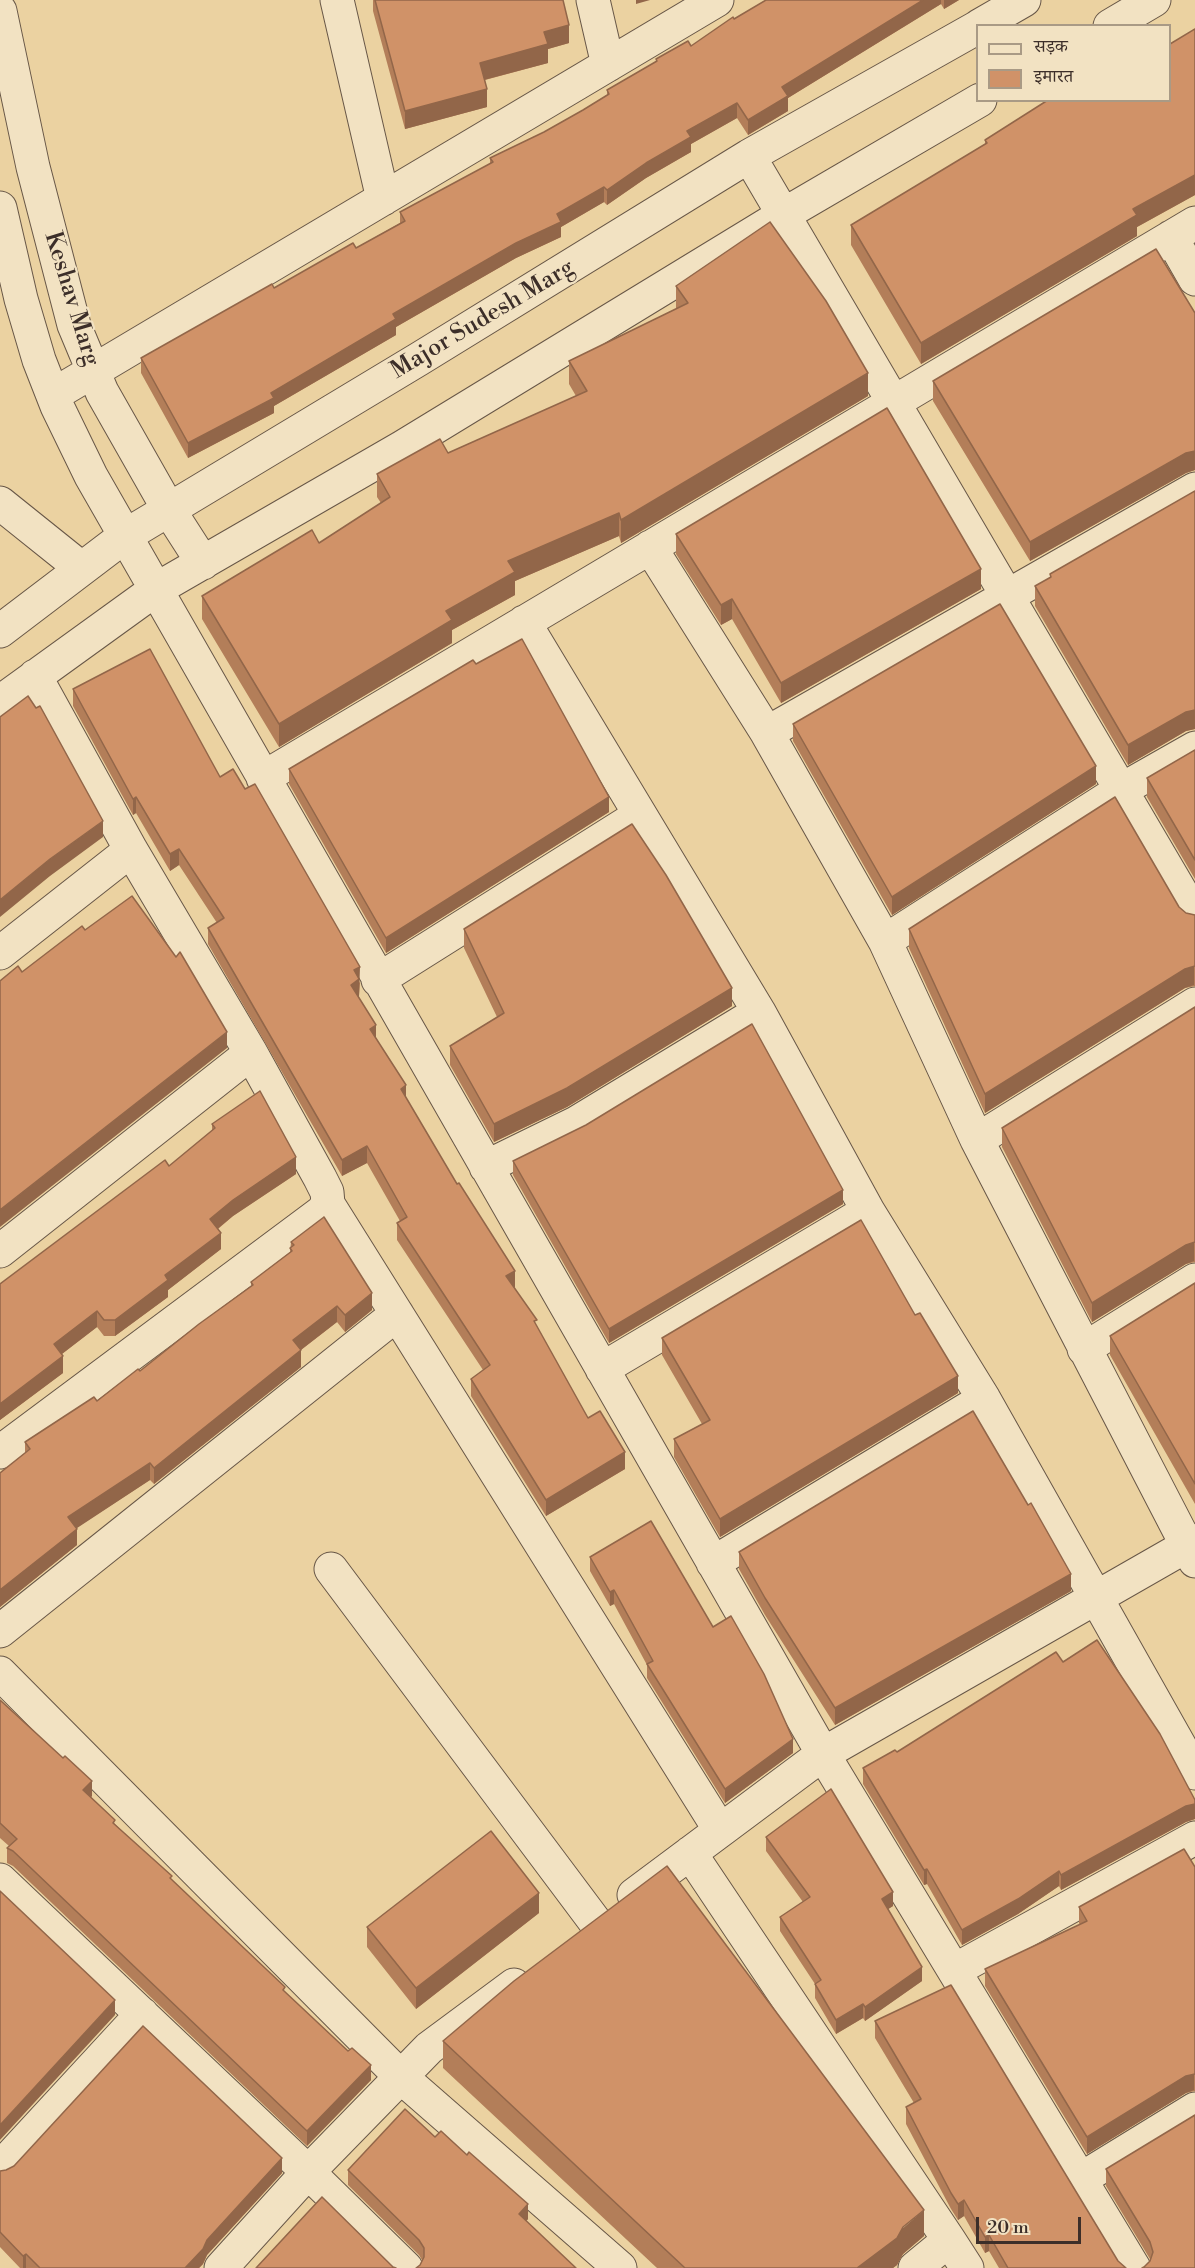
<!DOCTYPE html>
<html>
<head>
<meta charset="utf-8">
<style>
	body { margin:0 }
	#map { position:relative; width:1195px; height:2268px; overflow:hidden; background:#ebd2a1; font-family:"Libre Bodoni","Noto Serif Devanagari",serif }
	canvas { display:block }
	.legend { position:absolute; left:976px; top:24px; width:195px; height:78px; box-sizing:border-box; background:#f2e2c2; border:2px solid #a99a85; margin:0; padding:8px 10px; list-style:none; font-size:18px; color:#3c2e29 }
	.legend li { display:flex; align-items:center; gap:12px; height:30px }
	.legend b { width:30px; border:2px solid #a99a85 }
	.scale { position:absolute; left:976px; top:2217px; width:105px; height:27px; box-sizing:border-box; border:3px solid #3c2e29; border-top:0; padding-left:8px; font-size:18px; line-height:21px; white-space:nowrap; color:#3c2e29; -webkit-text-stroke:4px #f2e2c2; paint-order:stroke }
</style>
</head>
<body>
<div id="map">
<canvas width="1195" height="2268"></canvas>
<ul class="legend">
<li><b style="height:8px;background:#f2e2c2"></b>सड़क</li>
<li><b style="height:16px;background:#d09268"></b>इमारत</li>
</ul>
<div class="scale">20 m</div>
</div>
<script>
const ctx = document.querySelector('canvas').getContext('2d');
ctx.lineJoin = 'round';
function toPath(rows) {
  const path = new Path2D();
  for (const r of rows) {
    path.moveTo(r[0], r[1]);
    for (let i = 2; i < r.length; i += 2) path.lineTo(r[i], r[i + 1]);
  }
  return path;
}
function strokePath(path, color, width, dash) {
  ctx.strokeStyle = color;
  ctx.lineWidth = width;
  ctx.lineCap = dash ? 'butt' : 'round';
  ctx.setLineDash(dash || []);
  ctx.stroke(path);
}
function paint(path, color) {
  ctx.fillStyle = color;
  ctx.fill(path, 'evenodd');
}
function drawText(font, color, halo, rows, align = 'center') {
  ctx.font = font + ' "Libre Bodoni",serif';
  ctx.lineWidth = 4.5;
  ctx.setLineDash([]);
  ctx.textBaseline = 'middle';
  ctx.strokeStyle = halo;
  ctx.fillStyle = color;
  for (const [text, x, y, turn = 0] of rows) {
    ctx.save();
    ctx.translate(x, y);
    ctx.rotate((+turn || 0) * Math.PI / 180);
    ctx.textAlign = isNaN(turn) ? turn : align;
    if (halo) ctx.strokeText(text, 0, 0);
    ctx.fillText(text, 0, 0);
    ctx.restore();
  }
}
const minor = toPath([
	[337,0,383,199],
	[593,0,608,65],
	[0,11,33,167,74,325,102,392,169,510,203,563],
	[979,26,1024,0],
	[1110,26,1154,0],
	[749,156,1195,916],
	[0,208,21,299,39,360,57,406,91,476,823,1754,1134,2268],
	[1171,237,1195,279],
	[53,395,717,0],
	[0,503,81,568],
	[650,547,767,733,885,941,977,1140,1195,1561],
	[524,622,759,1012,868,1211,984,1399,1195,1773],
	[0,631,125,536,419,359,749,156,978,27],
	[0,702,155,590,401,448,783,215,980,100],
	[767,733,1195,489],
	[263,778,1195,223],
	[885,941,1121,790,1195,748],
	[0,953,131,850],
	[378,980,640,815],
	[977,1140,1195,1004],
	[486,1167,576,1123,759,1012],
	[328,1204,720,1830],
	[0,1251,251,1053],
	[1084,1349,1195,1280],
	[602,1369,868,1211],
	[0,1452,322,1212,328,1204,327,1192,320,1178,251,1053,131,850,35,676],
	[713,1563,984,1399],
	[331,1569,596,1923],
	[0,1631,397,1314],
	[0,1673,401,2077,620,2268],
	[690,1853,949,2240,915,2268],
	[0,1880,308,2172,406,2268],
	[634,1895,823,1754,1195,1541],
	[955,1970,1195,1838],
	[0,2168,142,2014],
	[1081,2179,1195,2109],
	[949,2240,967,2268],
	[221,2268,308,2172,429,2048,514,1985]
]);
strokePath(minor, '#685747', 35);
strokePath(minor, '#f2e2c2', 33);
paint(toPath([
	[373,0,563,0,569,43,548,49,548,63,485,80,487,107,405,129,373,11],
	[766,0,959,0,944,9,941,4,788,98,788,111,748,135,737,118,691,144,691,152,646,178,607,205,604,202,561,227,561,237,516,258,396,327,396,335,274,406,274,413,188,458,141,373,141,358,274,288,356,248,400,223,400,212,490,164,490,158,544,132,583,110,607,95,607,90,656,62,656,59,691,46],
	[1195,29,1195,195,1137,227,1137,236,921,364,851,245,851,225,985,145,985,140,1170,100],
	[676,286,868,396,621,543,619,536,515,581,515,595,452,630,452,643,279,747,202,619,202,596,319,543,381,503,377,497,377,474,448,453,576,396,569,384,569,361,676,309],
	[1195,313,1195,470,1186,473,1030,561,933,401,933,381],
	[1195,491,1195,729,1186,731,1128,765,1035,606,1035,586,1050,578,1050,574],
	[676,534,981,589,781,703,732,619,721,625,676,554],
	[476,664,609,812,386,953,289,784,289,769],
	[73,689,220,777,360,983,359,996,358,996,376,1038,406,1098,515,1287,514,1288,588,1418,625,1469,546,1516,471,1396,471,1379,483,1370,397,1240,397,1223,400,1221,367,1163,342,1176,208,944,208,928,217,923,179,865,170,871,136,813,133,815,73,706],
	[793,724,1096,784,892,915,793,741],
	[1195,750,1195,879,1147,797,1147,778],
	[1179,907,1186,913,1195,915,1195,986,1185,988,985,1113,909,948,909,929],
	[464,929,732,1006,567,1107,494,1142,450,1065,450,1046,497,1017,464,948],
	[1195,1007,1195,1262,1186,1264,1092,1322,1002,1147,1002,1128],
	[212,1124,296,1174,233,1216,218,1229,221,1249,168,1290,168,1297,115,1336,104,1336,97,1327,62,1354,63,1373,0,1420,0,1284,169,1166,212,1131],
	[513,1161,843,1204,609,1343,513,1175],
	[291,1242,372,1310,345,1332,337,1322,301,1350,301,1367,154,1484,150,1480,76,1528,77,1545,0,1607,0,1473,25,1453,25,1442,97,1401,140,1371,251,1287,251,1282,290,1252],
	[1195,1283,1195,1504,1110,1355,1110,1336],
	[662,1338,958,1393,720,1537,674,1457,674,1439,702,1424,662,1355],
	[739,1552,1071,1591,835,1725,765,1615,739,1569],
	[590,1557,713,1627,793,1753,725,1803,647,1678,647,1665,614,1604,610,1606,590,1571],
	[1063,1662,1195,1800,1195,1819,1186,1822,1061,1890,1059,1886,1018,1914,962,1945,927,1884,924,1885,863,1784,863,1768,897,1752],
	[0,1700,92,1796,91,1797,115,1824,285,1992,371,2080,307,2146,13,1866,7,1863,7,1848,9,1846,0,1838],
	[766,1837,893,1906,888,1909,922,1981,865,2021,863,2018,836,2034,815,1998,815,1984,780,1931,780,1917,803,1902,766,1851],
	[1195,1867,1195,2091,1186,2093,1087,2154,985,1986,985,1969,1080,1925,1079,1923,1079,1907],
	[539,1913,416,2009,367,1947,367,1927],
	[875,2021,1118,2261,1126,2268,999,2268,989,2251,985,2253,964,2216,958,2220,951,2209,906,2124,906,2107,914,2103,875,2038],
	[443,2041,924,2236,903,2254,897,2265,893,2268,657,2268,443,2068],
	[435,2137,528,2219,526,2221,420,2265,422,2260,419,2255,348,2185,348,2170],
	[1106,2169,1195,2268,1144,2267,1150,2261,1150,2259,1106,2186],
	[0,2171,282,2173,207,2255,203,2264,199,2268,20,2268,0,2247]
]), '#b37e59');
paint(toPath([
	[636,0,650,0,636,4],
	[923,0,941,0,941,4,788,98,788,111,748,135,748,120,782,87],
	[944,0,959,0,944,9],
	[569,25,569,43,548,49,548,63,480,81,480,63,544,32],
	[487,89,487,107,405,129,405,111],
	[737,103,737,118,691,144,691,152,646,178,607,205,607,190,687,131],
	[1195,175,1195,195,1137,227,1137,236,921,364,921,343,1133,209],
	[604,187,604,202,561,227,561,237,516,258,396,327,396,335,274,406,274,413,188,458,188,443,271,393,393,314,557,214],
	[868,373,868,396,621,543,621,520],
	[1195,451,1195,470,1186,473,1030,561,1030,542,1186,453],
	[619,513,619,536,515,581,515,595,452,630,452,643,279,747,279,724,446,611,508,561],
	[981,569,981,589,781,703,781,683],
	[732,599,732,619,721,625,721,605],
	[1195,710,1195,729,1186,731,1128,765,1128,745,1186,712],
	[1096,766,1096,784,892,915,892,897],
	[136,797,136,813,133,815,133,799],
	[609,797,609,812,386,953,386,938],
	[103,821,103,837,50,876,0,917,0,900,50,859],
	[179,849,179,865,170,871,170,854],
	[1194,966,1194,985,1185,988,985,1113,985,1094,1185,969],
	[360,967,359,996,351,1001,351,985,354,970],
	[732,988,732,1006,567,1107,494,1142,494,1124],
	[376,1025,376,1041,370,1029],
	[227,1032,227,1048,0,1227,0,1210],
	[406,1085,406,1102,401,1089],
	[367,1146,367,1163,342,1176,342,1160],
	[296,1157,296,1174,233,1216,210,1235,210,1219,233,1200],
	[843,1190,843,1204,609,1343,609,1329],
	[221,1233,221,1249,168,1290,168,1297,115,1336,115,1320,165,1275],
	[1194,1242,1194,1261,1186,1264,1092,1322,1092,1303,1186,1245],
	[515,1271,515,1287,506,1293,506,1276],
	[372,1293,372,1310,345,1332,345,1315],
	[337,1306,337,1322,293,1356,293,1340],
	[97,1311,97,1327,54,1360,54,1344],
	[301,1350,301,1367,154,1484,154,1468],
	[63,1356,63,1373,0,1420,0,1404],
	[958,1376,958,1393,720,1537,720,1519],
	[625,1452,625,1469,546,1516,546,1500],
	[150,1463,150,1480,68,1534,68,1517],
	[77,1529,77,1545,0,1607,0,1590],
	[1071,1574,1071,1591,835,1725,835,1708],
	[614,1590,614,1604,610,1606,610,1592],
	[793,1739,793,1753,725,1803,725,1789],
	[92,1781,92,1796,83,1805,83,1790],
	[1195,1804,1195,1819,1186,1822,1061,1890,1061,1875,1186,1806],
	[927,1869,927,1884,924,1885,924,1870],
	[1059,1871,1059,1886,1018,1914,962,1945,962,1930],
	[893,1892,893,1906,882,1913,882,1899],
	[539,1893,539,1913,416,2009,416,1988],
	[922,1967,922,1981,865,2021,865,2007],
	[115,2000,115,2015,0,2140,0,2125],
	[863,2004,863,2018,836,2034,836,2020],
	[371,2065,371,2080,307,2146,307,2131],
	[1194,2074,1194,2090,1186,2093,1087,2154,1087,2137,1186,2076],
	[282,2158,282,2173,207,2255,203,2264,199,2268,185,2268,207,2240],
	[964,2200,964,2216,958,2220,958,2204],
	[528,2204,528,2219,519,2229,519,2214],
	[924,2210,924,2236,903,2254,897,2265,893,2268,857,2268],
	[989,2235,989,2251,985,2253,985,2237],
	[26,2254,26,2268,23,2268,23,2256]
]), '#926649');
const building = toPath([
	[375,0,563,0,569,25,544,32,548,44,480,63,487,89,405,111,375,0],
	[766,0,923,0,782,87,788,96,748,120,737,103,687,131,691,137,646,163,607,190,604,187,557,214,561,222,516,243,393,314,396,319,271,393,274,398,188,443,141,358,272,284,274,288,353,243,356,248,405,221,400,212,493,162,490,158,544,132,583,110,609,94,607,90,657,61,656,59,688,41,691,46,733,17,734,19,766,0],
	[1195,29,1195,175,1133,209,1137,215,921,343,851,225,987,143,985,140,1048,100,1170,100,1170,44,1195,29],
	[770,222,826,301,868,373,621,520,619,513,508,561,515,572,446,611,452,620,279,724,202,596,312,530,319,543,390,497,377,474,440,439,448,453,587,391,569,361,688,303,676,286,770,222],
	[1156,249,1195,313,1195,451,1186,453,1030,542,933,381,1156,249],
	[887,408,981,569,781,683,732,599,721,605,676,534,887,408],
	[1195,491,1195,710,1186,712,1128,745,1035,586,1051,577,1050,574,1195,491],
	[1000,604,1096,766,892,897,793,724,1000,604],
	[522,639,609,797,386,938,289,769,473,660,476,664,522,639],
	[150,649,220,777,233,769,245,789,255,784,360,967,354,970,359,979,351,985,376,1025,370,1029,406,1085,401,1089,457,1184,459,1183,515,1271,506,1276,537,1320,534,1321,588,1418,600,1411,625,1452,546,1500,471,1379,490,1365,397,1223,407,1217,367,1146,342,1160,208,928,224,918,179,849,170,854,136,797,133,799,73,689,150,649],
	[28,696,36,708,40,706,103,821,50,859,0,900,0,717,28,696],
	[1195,750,1195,860,1147,778,1195,750],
	[1115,797,1179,907,1186,913,1195,915,1195,966,1185,969,985,1094,909,929,1115,797],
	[632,824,666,875,732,988,567,1088,494,1124,450,1046,504,1013,464,929,632,824],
	[132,896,176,957,180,952,227,1032,0,1210,0,981,18,966,22,972,82,926,85,930,132,896],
	[1195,1007,1195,1242,1186,1245,1092,1303,1002,1128,1195,1007],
	[752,1024,843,1190,609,1329,513,1161,586,1125,752,1024],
	[260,1091,296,1157,233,1200,210,1219,221,1233,165,1275,168,1280,115,1320,104,1320,97,1311,54,1344,63,1356,0,1404,0,1284,165,1160,169,1166,215,1128,212,1124,260,1091],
	[324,1217,372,1293,345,1315,337,1306,293,1340,301,1350,154,1468,150,1463,68,1517,77,1529,0,1590,0,1473,30,1449,25,1442,94,1397,97,1401,138,1369,140,1371,199,1324,253,1285,251,1282,292,1251,290,1248,294,1245,291,1242,324,1217],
	[861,1220,915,1315,920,1313,958,1376,720,1519,674,1439,710,1420,662,1338,861,1220],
	[1195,1283,1195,1484,1110,1336,1195,1283],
	[973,1411,1028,1505,1031,1503,1071,1574,835,1708,765,1598,739,1552,973,1411],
	[651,1521,713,1627,731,1616,764,1674,793,1739,725,1789,647,1664,653,1661,614,1590,610,1592,590,1557,651,1521],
	[1097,1640,1160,1734,1195,1800,1195,1804,1186,1806,1061,1875,1059,1871,1018,1899,962,1930,927,1869,924,1870,863,1768,895,1750,897,1752,1056,1652,1063,1662,1097,1640],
	[0,1700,63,1758,65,1756,92,1781,83,1790,115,1820,113,1823,172,1876,170,1878,285,1987,283,1990,348,2051,352,2048,371,2065,307,2131,13,1851,7,1848,17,1839,0,1823,0,1700],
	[831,1789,893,1892,882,1899,922,1967,865,2007,863,2004,836,2020,815,1984,821,1980,780,1917,810,1897,766,1837,831,1789],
	[491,1831,539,1893,416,1988,367,1927,491,1831],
	[1184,1849,1195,1867,1195,2074,1186,2076,1087,2137,985,1969,1087,1921,1079,1907,1184,1849],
	[667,1866,924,2210,903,2227,897,2238,857,2268,685,2268,443,2041,514,1981,667,1866],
	[0,1891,115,2000,0,2125,0,1891],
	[951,1985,1118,2261,1126,2268,1008,2268,989,2235,985,2237,964,2200,958,2204,951,2193,906,2107,921,2099,875,2021,951,1985],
	[143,2026,282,2158,207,2240,203,2249,185,2268,40,2268,26,2254,23,2256,0,2232,0,2171,6,2170,14,2166,143,2026],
	[405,2109,435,2137,441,2131,467,2155,469,2152,528,2204,519,2214,576,2268,416,2268,420,2265,424,2257,424,2248,419,2240,348,2170,405,2109],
	[1195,2115,1195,2268,1142,2268,1144,2267,1150,2261,1153,2252,1150,2242,1106,2169,1195,2115],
	[322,2197,393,2267,396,2268,256,2268,322,2197]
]);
paint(building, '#d09268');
strokePath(building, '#926649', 1.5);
drawText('24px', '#3c2e29', '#f2e2c2', [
	["Keshav Marg",71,299,73],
	["Major Sudesh Marg",483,320,-31]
]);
</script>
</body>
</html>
